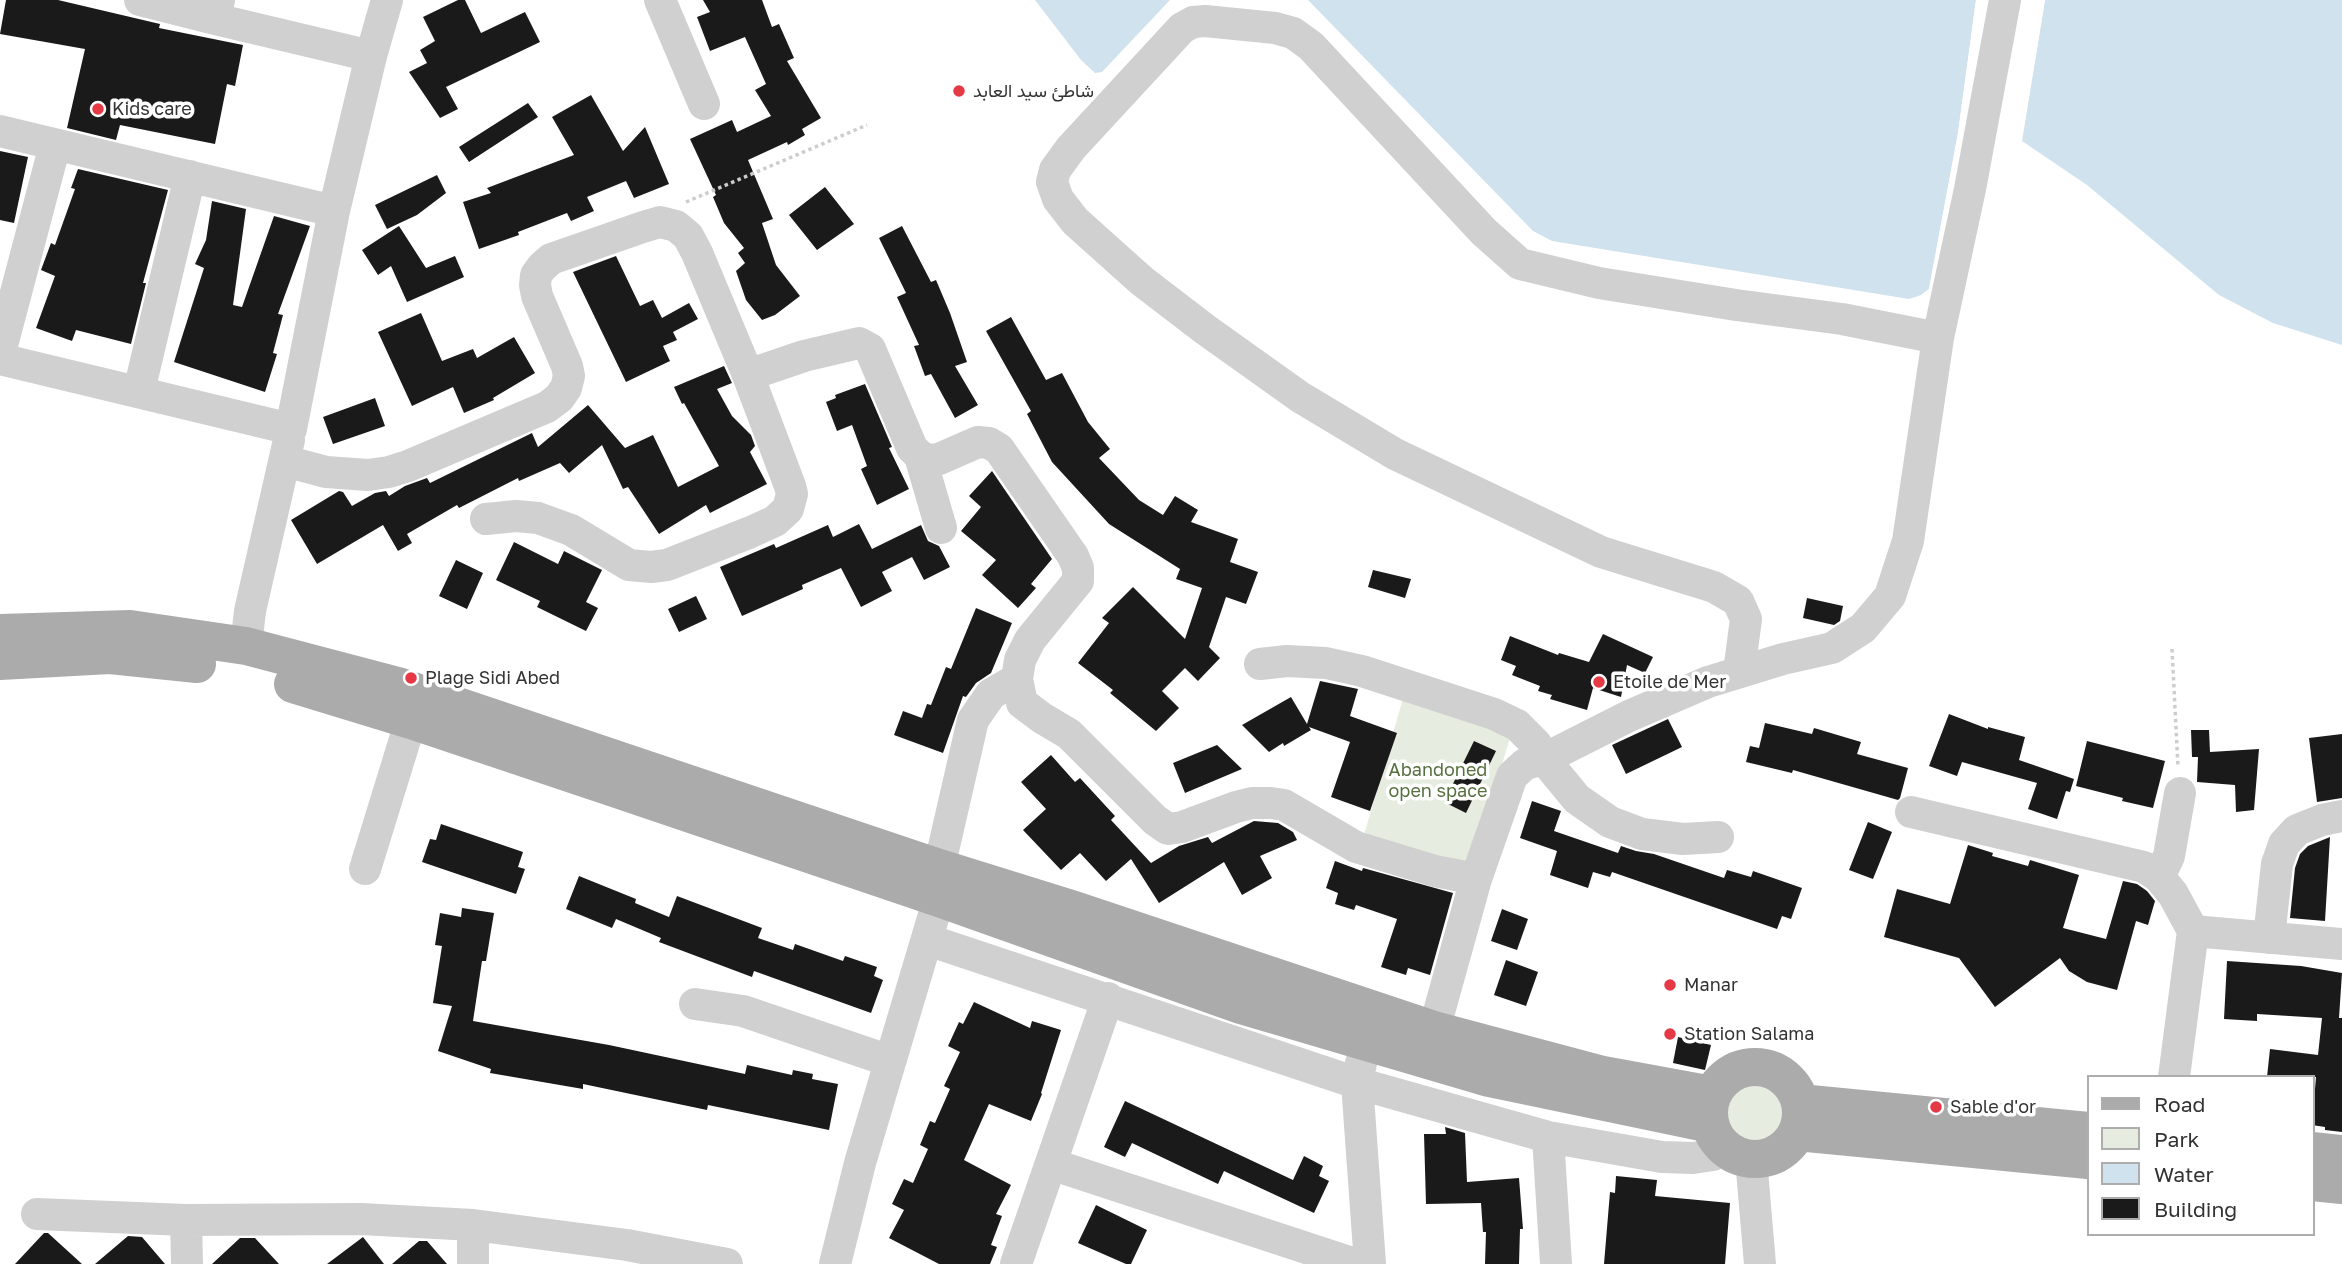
<!DOCTYPE html>
<html>
<head>
<meta charset="utf-8">
<style>
	body { margin:0 }
	#map { position:relative; width:2342px; height:1264px; overflow:hidden; background:#fff; font-family:"Golos Text",sans-serif }
	canvas { display:block }
	.legend { position:absolute; left:2087px; top:1075px; width:228px; height:161px; box-sizing:border-box; background:#fff; border:2px solid #adadad; margin:0; padding:9px 12px; list-style:none; font-size:21px; color:#333 }
	.legend li { display:flex; align-items:center; gap:14px; height:35px }
	.legend b { width:35px; border:2px solid #adadad }
</style>
</head>
<body>
<div id="map">
<canvas width="2342" height="1264"></canvas>
<ul class="legend">
<li><b style="height:9px;background:#ababab"></b>Road</li>
<li><b style="height:19px;background:#e6ecdf"></b>Park</li>
<li><b style="height:19px;background:#cfe2ee"></b>Water</li>
<li><b style="height:19px;background:#1a1a1a"></b>Building</li>
</ul>
</div>
<script>
const ctx = document.querySelector('canvas').getContext('2d');
ctx.lineJoin = 'round';
function paint(path, color) {
  ctx.fillStyle = color;
  ctx.fill(path, 'evenodd');
}
function toPath(rows) {
  const path = new Path2D();
  for (const r of rows) {
    if (r.length === 3) {
      path.moveTo(r[0] + r[2], r[1]);
      path.arc(r[0], r[1], r[2], 0, 2 * Math.PI);
      continue;
    }
    path.moveTo(r[0], r[1]);
    for (let i = 2; i < r.length; i += 2) path.lineTo(r[i], r[i + 1]);
  }
  return path;
}
function strokePath(path, color, width, dash) {
  ctx.strokeStyle = color;
  ctx.lineWidth = width;
  ctx.lineCap = dash ? 'butt' : 'round';
  ctx.setLineDash(dash || []);
  ctx.stroke(path);
}
function drawText(font, color, halo, rows, align = 'center') {
  ctx.font = font + ' "Golos Text",Vazirmatn,sans-serif';
  ctx.lineWidth = 7;
  ctx.setLineDash([]);
  ctx.textBaseline = 'middle';
  ctx.strokeStyle = halo;
  ctx.fillStyle = color;
  for (const [text, x, y, turn = 0] of rows) {
    ctx.save();
    ctx.translate(x, y);
    ctx.rotate((+turn || 0) * Math.PI / 180);
    ctx.textAlign = isNaN(turn) ? turn : align;
    if (halo) ctx.strokeText(text, 0, 0);
    ctx.fillText(text, 0, 0);
    ctx.restore();
  }
}
paint(toPath([
	[1404,695,1513,728,1471,867,1364,835],
	[1752,1112,31]
]), '#e6ecdf');
paint(toPath([
	[1035,0,1170,0,1102,72,1095,73,1081,60],
	[1308,0,1976,0,1958,133,1929,289,1921,295,1909,299,1552,241,1533,231],
	[2045,0,2342,0,2342,345,2273,323,2219,295,2087,185,2022,141]
]), '#cfe2ee');
paint(toPath([
	[1976,0,1979,0,1961,134,1932,290,1921,299,1921,295,1929,289,1958,133],
	[2041,0,2045,0,2021,144,2018,140]
]), '#fff');
paint(toPath([
	[6,0,58,0,160,24,159,28,243,45,235,86,227,84,215,144,120,125,116,140,67,128,85,49,0,34],
	[458,0,465,0,481,33,525,12,540,42,446,87,458,109,440,118,409,72,427,63,420,50,435,41,423,17],
	[703,0,762,0,772,27,779,24,794,58,787,61,821,118,802,129,805,135,788,145,787,142,748,160,773,219,762,223,776,265,800,296,775,315,762,320,746,300,736,271,745,263,738,253,744,248,724,223,713,197,716,195,690,139,732,120,737,132,771,116,755,90,766,84,745,37,710,51,697,17,710,12],
	[591,95,623,151,645,127,669,184,634,198,626,181,587,197,594,211,571,221,567,213,518,232,519,235,479,249,463,202,491,193,487,188,574,155,552,117],
	[528,103,538,117,469,162,459,147],
	[0,151,28,157,14,223,0,220],
	[78,169,168,190,143,283,146,283,131,344,76,330,72,341,36,328,55,276,41,270,51,243,55,245,75,189,71,188],
	[437,175,446,193,417,215,387,229,375,205],
	[825,187,854,224,817,250,789,215],
	[212,201,246,209,233,305,242,307,274,216,310,226,278,314,283,315,273,353,277,354,265,392,174,362,204,268,195,264,206,240],
	[399,226,426,268,455,256,464,277,407,302,391,266,378,275,362,250],
	[902,226,931,282,936,280,950,313,967,362,955,366,978,405,955,418,931,374,925,376,914,346,919,345,897,297,906,293,879,238],
	[616,256,640,306,653,300,662,318,689,303,698,319,673,332,677,340,663,346,670,361,626,382,573,272],
	[421,313,442,361,473,349,477,358,514,337,535,373,493,398,494,400,464,413,453,387,412,406,378,332],
	[1011,317,1046,380,1062,373,1088,422,1110,449,1099,458,1139,500,1163,515,1175,496,1198,510,1191,522,1238,539,1230,562,1258,572,1246,604,1226,597,1209,647,1220,658,1198,681,1185,668,1162,691,1179,708,1156,731,1110,693,1113,690,1078,663,1109,623,1102,618,1133,587,1185,639,1202,588,1176,579,1180,569,1109,524,1052,462,1027,414,1031,411,986,331],
	[724,366,732,383,717,389,732,416,751,435,755,446,750,452,767,484,710,513,706,505,659,534,628,487,623,489,602,445,569,473,560,463,519,481,518,478,459,508,457,505,407,534,412,543,398,551,383,525,317,564,291,520,339,491,343,492,352,506,375,493,386,491,389,496,405,486,427,478,430,483,532,433,538,447,588,405,625,448,653,435,678,487,719,466,684,403,682,404,674,387],
	[865,384,892,447,889,448,909,489,877,505,861,469,867,466,852,425,837,431,826,402,836,398,835,395],
	[375,398,385,426,333,444,323,417],
	[992,471,1052,559,1031,584,1036,588,1018,608,982,575,996,560,961,531,981,507,969,496],
	[859,524,872,549,921,525,928,541,939,546,950,567,924,580,912,557,882,572,892,591,861,607,841,568,802,585,803,589,742,616,720,567,774,544,776,548,828,525,833,537],
	[514,542,558,564,564,551,602,570,586,602,598,608,586,631,537,607,540,601,496,580],
	[456,560,483,573,467,609,439,596],
	[1373,570,1411,579,1405,598,1368,587],
	[696,596,707,619,679,632,668,609],
	[1807,598,1843,606,1840,621,1834,625,1803,618],
	[976,608,1012,623,991,673,976,683,966,697,963,696,943,753,894,735,903,711,922,718,927,704,931,705,946,667,951,669],
	[1603,634,1653,657,1645,673,1627,665,1621,697,1593,688,1587,710,1550,699,1552,695,1538,691,1540,686,1512,675,1516,666,1501,660,1510,636,1558,655,1559,653,1589,662],
	[1320,681,1358,689,1350,716,1397,733,1370,811,1331,797,1350,742,1309,727,1311,730,1284,746,1283,743,1269,752,1242,725,1291,697,1307,724],
	[1949,714,1988,729,1988,727,2025,737,2019,760,2074,779,2070,792,2066,791,2057,819,2028,809,2037,783,1962,762,1957,776,1929,766],
	[1668,719,1682,747,1626,774,1612,745],
	[1765,723,1812,734,1814,728,1861,742,1857,754,1908,768,1900,798,1898,800,1793,770,1792,773,1746,762,1750,746,1759,748],
	[2191,730,2209,730,2210,752,2259,749,2254,810,2236,812,2235,785,2197,782,2198,757,2192,757],
	[2342,734,2342,798,2317,802,2309,738],
	[1474,741,1496,751,1466,813,1444,802],
	[2087,741,2165,761,2153,808,2122,801,2123,798,2076,786],
	[1217,745,1242,769,1185,793,1173,763],
	[1051,755,1075,782,1080,778,1115,816,1111,820,1151,863,1179,846,1208,837,1212,843,1254,821,1278,823,1293,832,1297,840,1260,856,1272,878,1242,895,1224,862,1159,903,1131,859,1106,881,1080,853,1061,870,1023,830,1046,809,1021,782],
	[1532,801,1561,811,1554,831,1618,853,1621,846,1636,851,1654,854,1724,878,1727,870,1751,877,1753,871,1802,888,1791,919,1782,916,1777,929,1612,872,1610,877,1593,872,1588,888,1550,875,1557,851,1520,838],
	[1868,822,1892,832,1873,879,1849,870],
	[441,824,523,852,518,867,525,869,516,894,422,862,430,839,436,840],
	[2330,837,2325,921,2290,918,2295,868,2300,854,2308,846],
	[1968,845,1993,853,1992,856,2028,866,2030,860,2079,875,2063,928,2106,939,2123,881,2137,884,2147,891,2155,901,2148,925,2136,921,2117,990,2087,982,2069,971,2060,958,1995,1007,1959,958,1884,937,1897,889,1950,904],
	[1335,861,1362,871,1363,868,1453,893,1430,975,1408,968,1406,975,1381,967,1397,919,1356,905,1354,910,1335,904,1338,893,1326,888],
	[579,876,636,899,635,903,669,917,677,896,762,928,758,938,793,950,795,944,843,961,845,956,877,967,874,976,883,980,871,1013,754,971,752,977,659,942,661,938,616,919,612,928,566,909],
	[462,908,494,913,486,961,482,961,473,1021,609,1045,745,1074,747,1065,792,1075,793,1070,813,1074,812,1079,838,1084,829,1130,708,1105,707,1110,583,1084,583,1089,490,1073,491,1069,438,1051,452,1006,433,1003,442,946,435,945,440,913,461,917],
	[1502,909,1528,919,1517,950,1491,941],
	[1506,960,1538,972,1526,1006,1494,995],
	[2227,961,2301,966,2342,973,2339,1018,2342,1018,2342,1132,2325,1130,2325,1127,2312,1125,2316,1077,2267,1077,2270,1049,2318,1055,2322,1018,2257,1014,2257,1021,2224,1019],
	[974,1002,1030,1028,1032,1021,1061,1030,1041,1093,1042,1094,1031,1121,989,1104,964,1160,1011,1185,996,1214,1002,1216,991,1245,997,1247,990,1264,939,1264,889,1238,904,1210,892,1204,904,1179,913,1183,928,1149,920,1145,930,1121,935,1123,950,1089,944,1086,960,1052,948,1046,959,1022,963,1024],
	[1678,1037,1711,1045,1705,1070,1673,1063],
	[1125,1101,1293,1180,1304,1156,1323,1166,1319,1176,1329,1181,1314,1213,1224,1171,1218,1184,1132,1143,1125,1157,1104,1147],
	[1445,1127,1465,1133,1467,1182,1519,1178,1523,1229,1520,1229,1519,1264,1485,1264,1486,1232,1483,1232,1481,1203,1426,1204,1424,1134,1446,1134],
	[1616,1176,1657,1180,1655,1196,1730,1203,1725,1264,1604,1264,1610,1192,1615,1193],
	[1096,1205,1147,1230,1131,1264,1126,1264,1078,1243],
	[44,1233,48,1233,82,1264,15,1264],
	[128,1236,142,1237,165,1264,95,1264],
	[363,1237,384,1264,327,1264],
	[240,1238,255,1238,279,1264,212,1264],
	[419,1241,427,1241,447,1264,392,1264]
]), '#1a1a1a');
strokePath(toPath([
	[686,202,867,125],
	[2172,649,2178,767]
]), '#cdcdcd', 3.5, [3.5, 3.5]);
strokePath(toPath([
	[140,0,215,19,219,0],
	[660,0,704,104],
	[371,56,387,0],
	[0,131,334,211],
	[0,353,55,145],
	[0,359,291,429,334,211,371,56,215,19],
	[748,375,804,356,859,343,870,349,912,448,920,456,929,460,939,459,978,442,989,443,999,449,1073,556,1078,568,1078,581,1030,640,1020,660,1017,679,1022,703,1042,718,1069,734,1155,820,1168,829,1182,827,1236,807,1252,803,1271,803,1284,805,1356,847,1435,871,1476,879],
	[139,391,190,176],
	[920,456,941,528],
	[285,461,326,472,368,475,389,472,408,466,547,407,559,398,566,388,569,376,567,366,537,296,535,285,536,275,542,267,551,259,643,227,660,222,676,226,688,236,697,253,748,375,790,486,792,494,788,509,775,521,751,532,667,565,651,567,629,565,571,530,538,518,516,516,486,519],
	[246,646,250,611,289,440],
	[1260,664,1287,661,1326,663,1362,671,1494,714,1517,725,1536,744,1544,759,1577,799,1610,822,1642,834,1683,839,1718,837],
	[1739,672,1746,619,1738,601,1714,587,1601,552,1395,454,1300,397,1206,330,1142,281,1075,221,1058,199,1052,182,1055,170,1071,148,1182,28,1193,22,1205,21,1275,28,1293,33,1311,46,1484,232,1520,264,1599,283,1736,305,1842,319,1938,338],
	[1911,812,2144,867,2159,877,2173,894,2193,931],
	[939,868,973,720,991,694,1017,679],
	[365,869,411,720],
	[2159,877,2169,856,2180,793],
	[2269,938,2277,864,2284,844,2297,830,2322,820,2342,816],
	[928,940,1357,1083,1548,1137,1662,1157,1693,1158,1713,1155,1725,1149],
	[695,1004,743,1011,890,1061],
	[1434,1030,1476,879,1512,776,1525,764,1544,759,1629,716,1708,682,1783,659,1832,648,1863,628,1890,596,1908,541,1938,338,1970,189,2005,0],
	[1361,1063,1357,1083,1370,1264],
	[2174,1077,2193,931,2342,944],
	[1548,1137,1556,1264],
	[1751,1159,1760,1264],
	[1051,1164,1355,1264],
	[37,1214,186,1220,361,1219,473,1225,627,1245,727,1264],
	[186,1220,187,1264],
	[473,1225,473,1264],
	[835,1264,860,1163,939,898],
	[1016,1264,1108,998]
]), '#d0d0d0', 32);
strokePath(toPath([
	[0,633,130,629,246,646,398,686,939,868,1074,910,1434,1030,1603,1075,1712,1095],
	[0,661,110,655,197,664],
	[293,684,411,720,614,788,939,898,1241,1005,1489,1078,1710,1124],
	[1755,1113,46],
	[1800,1103,2088,1131],
	[1797,1132,2088,1160],
	[2312,1151,2342,1154],
	[2312,1182,2342,1185]
]), '#ababab', 38);
for (const [x, y, r, color] of [
	[959,91,7,"#e63946"],
	[98,109,7,"#e63946"],
	[411,678,7,"#e63946"],
	[1599,682,7,"#e63946"],
	[1670,985,7,"#e63946"],
	[1670,1034,7,"#e63946"],
	[1936,1107,7,"#e63946"]
]) {
  const dot = new Path2D();
  dot.arc(x, y, r, 0, 2 * Math.PI);
  ctx.fillStyle = color;
  ctx.fill(dot);
  strokePath(dot, '#fff', 2.5);
}
drawText('18px', '#333', '#fff', [
	["شاطئ سيد العابد",973,91],
	["Kids care",112,109],
	["Plage Sidi Abed",425,678],
	["Etoile de Mer",1613,682],
	["Manar",1684,985],
	["Station Salama",1684,1034],
	["Sable d'or",1950,1107]
], 'left');
drawText('18px', '#56703f', '#fff', [
	["Abandoned",1438,770],
	["open space",1438,791]
]);
</script>
</body>
</html>
